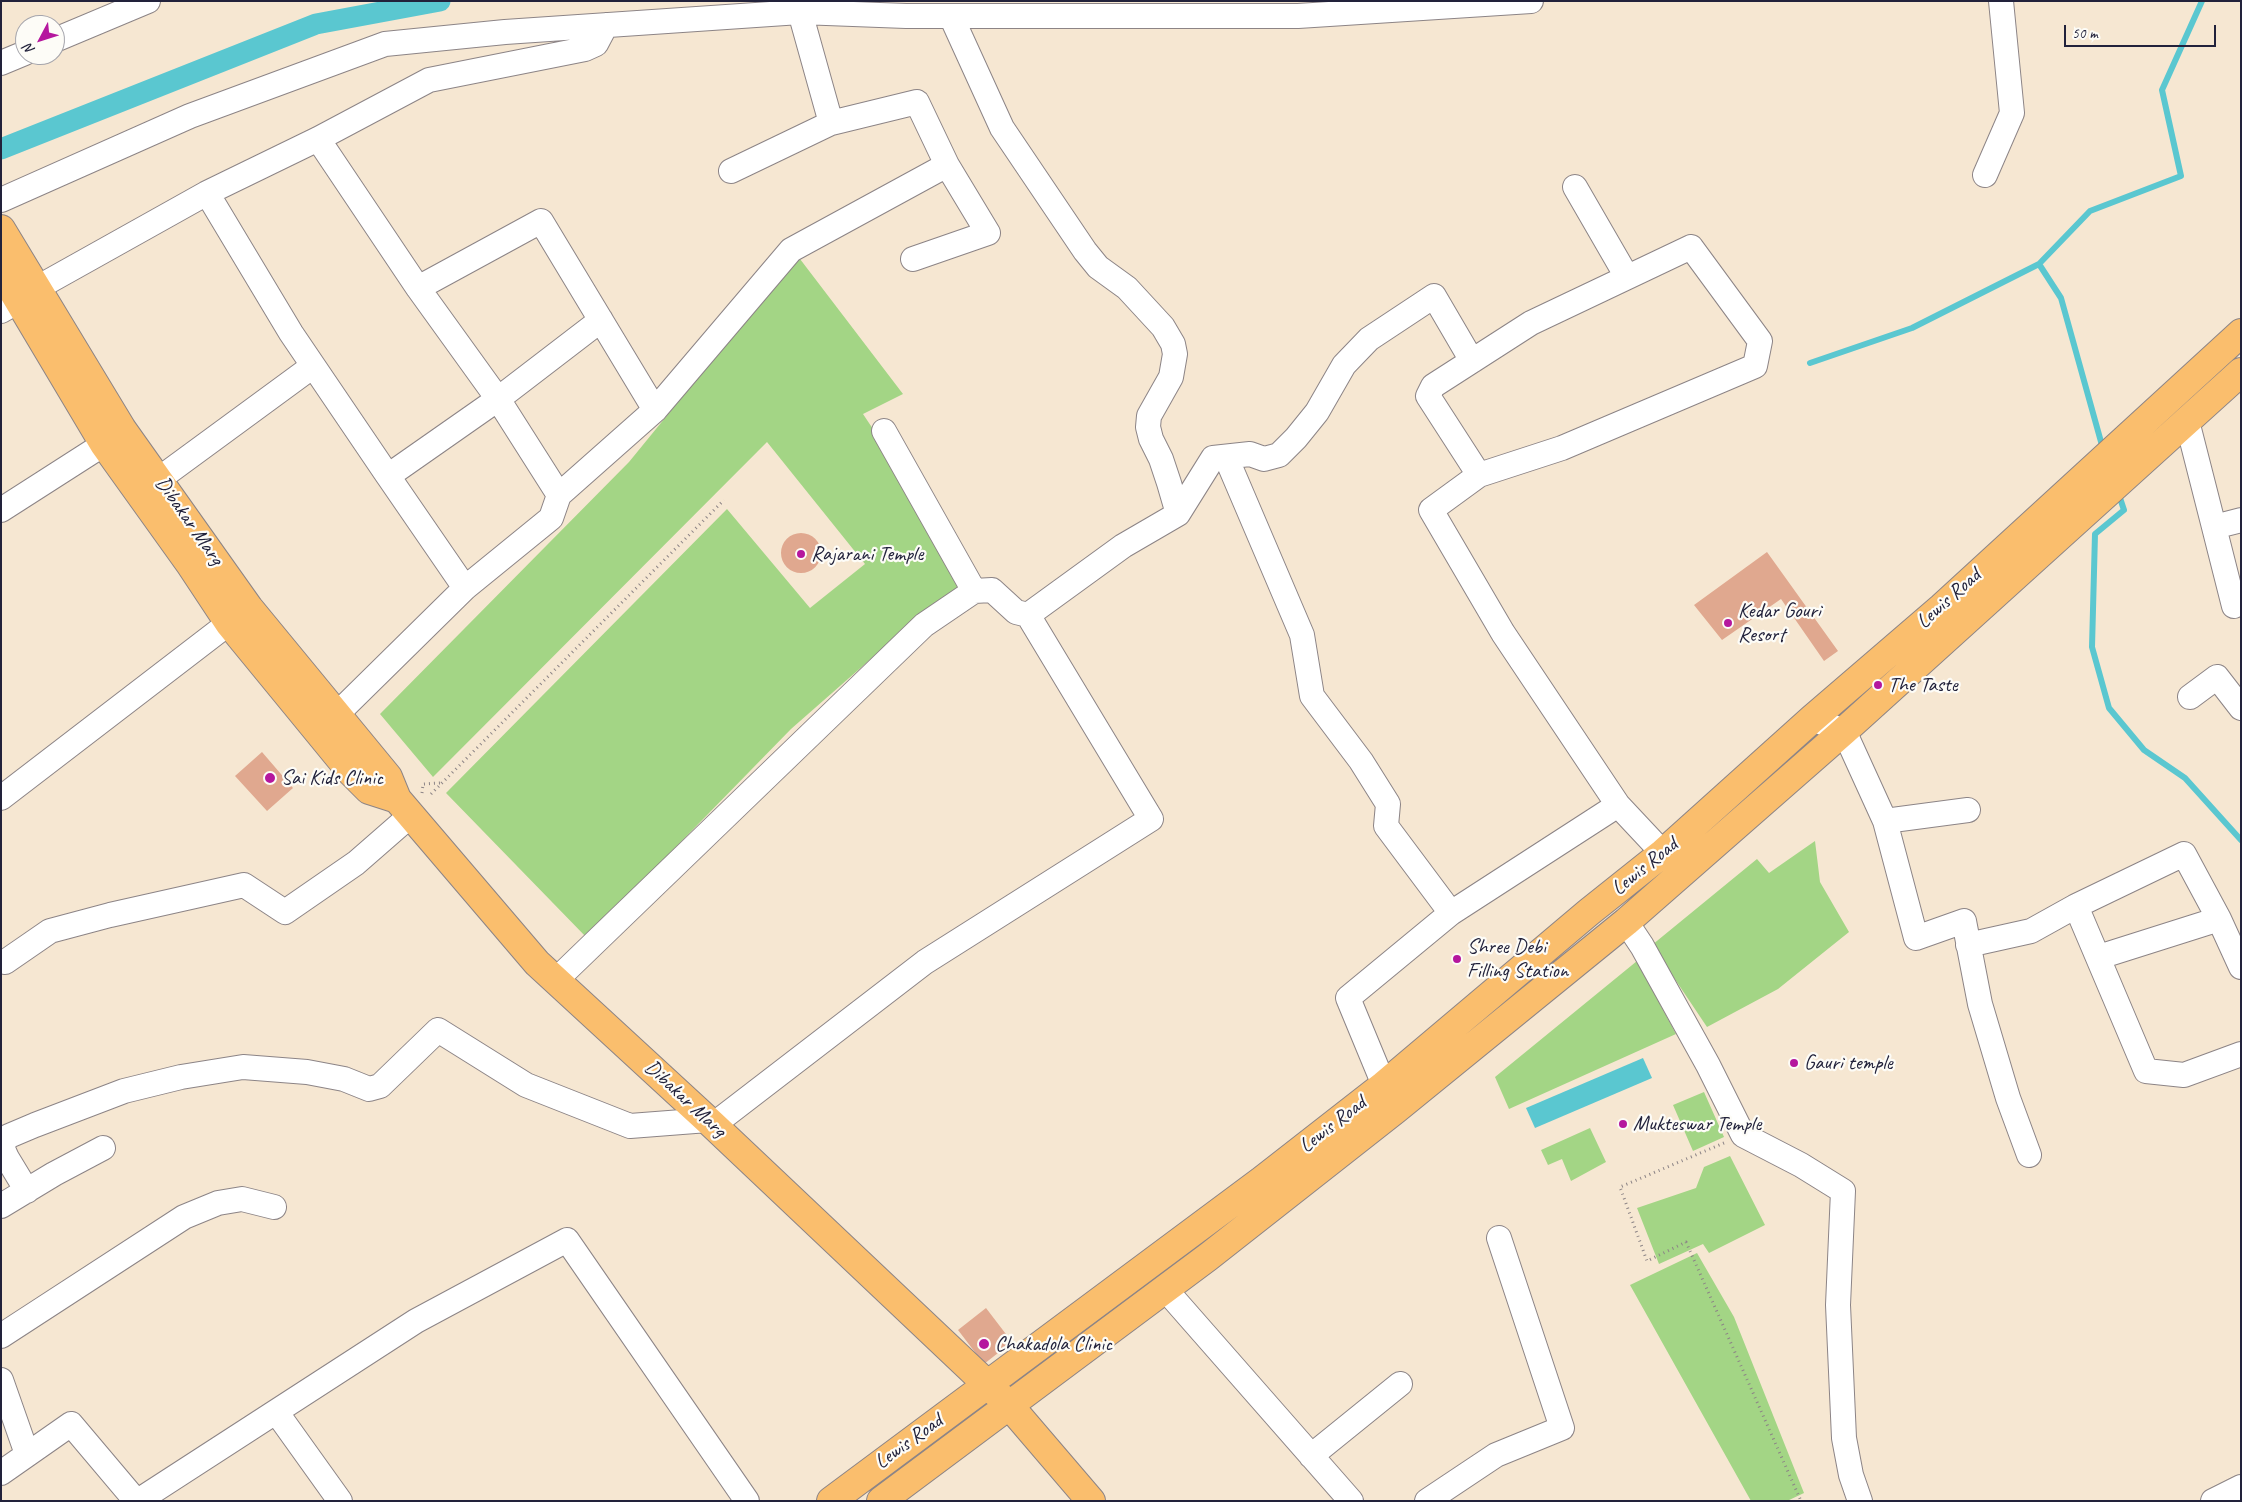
<!DOCTYPE html>
<html>
<head>
<meta charset="utf-8">
<style>
	body { margin:0 }
	#map { position:relative; width:2242px; height:1502px; overflow:hidden; background:#f6e7d2; font-family:Caveat,sans-serif }
	canvas { display:block }
	.frame { position:absolute; inset:0; border:2px solid #22223b; pointer-events:none }
	.north { position:absolute; left:15px; top:15px; width:50px; height:50px; box-sizing:border-box; background:#fdfcf7; border:1px solid #a5a5ac; border-radius:50%; rotate:230deg; font-size:14px; font-weight:700; line-height:20px; text-align:center; color:#22223b }
	.north::after { content:''; display:block; margin:auto; width:18px; height:22px; background:#b5179e; clip-path:polygon(50% 0,100% 100%,50% 72%,0 100%) }
	.scale { position:absolute; left:2064px; top:25px; width:152px; height:22px; box-sizing:border-box; border:2px solid #22223b; border-top:0; padding-left:6px; font-size:15px; line-height:18px; white-space:nowrap; color:#22223b; -webkit-text-stroke:4px #fdfcf7; paint-order:stroke }
</style>
</head>
<body>
<div id="map">
<canvas width="2242" height="1502"></canvas>
<div class="frame"></div>
<div class="north">N</div>
<div class="scale">50 m</div>
</div>
<script>
const ctx = document.querySelector('canvas').getContext('2d');
ctx.lineJoin = 'round';
function paint(path, color) {
  ctx.fillStyle = color;
  ctx.fill(path, 'evenodd');
}
function toPath(rows) {
  const path = new Path2D();
  for (const r of rows) {
    if (r.length === 3) {
      path.moveTo(r[0] + r[2], r[1]);
      path.arc(r[0], r[1], r[2], 0, 2 * Math.PI);
      continue;
    }
    path.moveTo(r[0], r[1]);
    for (let i = 2; i < r.length; i += 2) path.lineTo(r[i], r[i + 1]);
  }
  return path;
}
function strokePath(path, color, width, dash) {
  ctx.strokeStyle = color;
  ctx.lineWidth = width;
  ctx.lineCap = dash ? 'butt' : 'round';
  ctx.setLineDash(dash || []);
  ctx.stroke(path);
}
function drawText(font, color, halo, rows, align = 'center') {
  ctx.font = font + ' Caveat,sans-serif';
  ctx.lineWidth = 4.5;
  ctx.setLineDash([]);
  ctx.textBaseline = 'middle';
  ctx.strokeStyle = halo;
  ctx.fillStyle = color;
  for (const [text, x, y, turn = 0] of rows) {
    ctx.save();
    ctx.translate(x, y);
    ctx.rotate((+turn || 0) * Math.PI / 180);
    ctx.textAlign = isNaN(turn) ? turn : align;
    if (halo) ctx.strokeText(text, 0, 0);
    ctx.fillText(text, 0, 0);
    ctx.restore();
  }
}
paint(toPath([
	[800,259,903,394,863,414,879,438,960,587,930,607,791,729,587,938,446,793,727,509,810,608,865,564,767,442,433,777,380,714,629,462,763,298],
	[1815,841,1820,882,1849,932,1778,989,1707,1027,1652,945,1757,859,1769,873],
	[1637,961,1676,1034,1509,1109,1495,1077],
	[1704,1092,1724,1137,1693,1151,1673,1105],
	[1590,1128,1606,1162,1571,1181,1562,1159,1548,1165,1541,1150],
	[1730,1156,1765,1225,1709,1253,1703,1244,1659,1264,1637,1208,1696,1188,1704,1167],
	[1697,1253,1734,1317,1804,1493,1787,1501,1751,1501,1630,1285]
]), '#a3d585');
paint(toPath([
	[1643,1058,1652,1078,1535,1128,1526,1108]
]), '#5ac7d0');
strokePath(toPath([
	[1810,363,1912,328,2039,264],
	[2103,449,2061,298,2039,264,2090,211,2181,176,2162,90,2202,1],
	[2118,492,2124,510,2095,534,2092,647,2109,708,2144,750,2185,778,2241,840]
]), '#5ac7d0', 6);
strokePath(toPath([
	[1,149,316,24,440,1]
]), '#5ac7d0', 21);
paint(toPath([
	[801,553,20],
	[1767,552,1838,651,1824,661,1781,599,1722,640,1694,605],
	[262,752,293,788,267,811,235,776],
	[986,1308,1012,1342,984,1364,958,1330]
]), '#e0a88f');
const minor = toPath([
	[951,16,1002,128,1085,251,1098,267,1127,288,1163,327,1173,344,1175,354,1171,377,1149,416,1148,427,1151,439,1161,459,1169,483,1178,514],
	[55,40,148,1],
	[1,63,25,53],
	[731,171,831,123,800,12],
	[1985,175,2012,113,2001,1],
	[1575,187,1627,277],
	[207,193,291,333,388,476,498,399,418,288,318,139],
	[1,200,190,116,385,44,505,32,800,12,906,16,1298,16,1531,1],
	[1691,247,1760,341,1755,366,1562,448,1479,475,1428,396,1433,386,1531,323,1691,247],
	[913,259,988,233,947,165],
	[37,288,207,193,318,139,429,80,585,49,596,44,606,25],
	[418,288,541,221,655,410],
	[1,311,20,300],
	[2187,421,2214,527,2241,520],
	[1226,457,1302,635,1312,696,1361,761,1388,804,1386,826,1451,913],
	[388,476,465,588],
	[159,479,313,366],
	[559,495,498,399,601,320],
	[1,510,104,444],
	[2214,527,2234,606],
	[1028,615,1123,546,1178,514,1213,458,1250,454,1264,459,1279,455,1296,438,1317,412,1344,365,1369,339,1434,296,1472,361],
	[2190,697,2217,677,2241,708],
	[336,715,465,588,551,518,559,495,655,410,791,250,947,165,917,102,831,123],
	[1812,719,1844,731,1885,821,1916,938,1964,921,1980,1004,2008,1098,2029,1155],
	[1,798,229,623],
	[1618,805,1663,853],
	[1885,821,1968,810],
	[2076,906,2184,854,2219,919,2099,957],
	[2219,919,2241,967],
	[1626,922,1642,946,1708,1065,1743,1135,1801,1165,1843,1191,1838,1305,1844,1438,1851,1475,1860,1501],
	[1968,945,2031,931,2076,906,2146,1071,2184,1075,2241,1054],
	[5,962,50,931,110,915,244,885,285,912,356,863,411,815],
	[556,980,924,625,974,591],
	[1384,1085,1348,998,1451,913,1618,805,1503,633,1431,510,1479,475],
	[713,1125,925,962,1151,819,1028,615,1016,612,992,590,974,591,884,431],
	[27,1191,7,1158,3,1149,4,1141,9,1136,35,1125,124,1091,181,1077,243,1067,307,1072,344,1079,369,1089,380,1086,438,1030,526,1085,630,1126,708,1120],
	[1,1206,54,1174,103,1148],
	[1165,1289,1351,1501],
	[1,1336,184,1217,218,1203,242,1199,274,1207],
	[1,1380,27,1454],
	[277,1413,340,1501],
	[1311,1456,1400,1384],
	[1,1473,71,1424,136,1501],
	[138,1501,416,1321,567,1240,747,1501],
	[1427,1501,1496,1455,1562,1428,1499,1238],
	[2213,1501,2241,1487]
]);
const major = toPath([
	[1,229,122,429,249,608,388,777,397,799,537,963,713,1125,1008,1404,1091,1501],
	[1,271,104,444,190,564,229,623,352,773,369,790,397,799],
	[831,1501,1261,1181,1384,1085,1589,912,1663,853,1812,719,1942,607,2241,333],
	[881,1501,1208,1257,1395,1110,1626,922,1844,731,2241,372]
]);
strokePath(minor, '#8c8486', 26);
strokePath(major, '#8c8486', 30);
strokePath(toPath([
	[422,793,423,784,440,783],
	[431,794,724,500],
	[1724,1143,1620,1187,1647,1261,1686,1242,1801,1501]
]), '#8c8486', 3, [1, 4]);
strokePath(minor, '#fff', 24);
strokePath(major, '#fabe6d', 28);
for (const [x, y, r, color] of [
	[801,554,5,"#b5179e"],
	[1728,623,5,"#b5179e"],
	[1878,685,5,"#b5179e"],
	[270,778,6,"#b5179e"],
	[1457,959,5,"#b5179e"],
	[1794,1063,5,"#b5179e"],
	[1623,1124,5,"#b5179e"],
	[984,1344,6,"#b5179e"]
]) {
  const dot = new Path2D();
  dot.arc(x, y, r, 0, 2 * Math.PI);
  ctx.fillStyle = color;
  ctx.fill(dot);
  strokePath(dot, '#fdfcf7', 2);
}
drawText('21px', '#22223b', '#fdfcf7', [
	["Dibakar Marg",189,521,55],
	["Lewis Road",1949,599,-42],
	["Lewis Road",1645,867,-39],
	["Dibakar Marg",685,1099,43],
	["Lewis Road",1333,1125,-38],
	["Lewis Road",909,1442,-36]
]);
drawText('21px', '#22223b', '#fdfcf7', [
	["Rajarani Temple",811,554],
	["Kedar Gouri",1738,611],
	["Resort",1738,635],
	["The Taste",1888,685],
	["Sai Kids Clinic",281,778],
	["Shree Debi",1467,947],
	["Filling Station",1467,971],
	["Gauri temple",1804,1063],
	["Mukteswar Temple",1633,1124],
	["Chakadola Clinic",995,1344]
], 'left');
</script>
</body>
</html>
